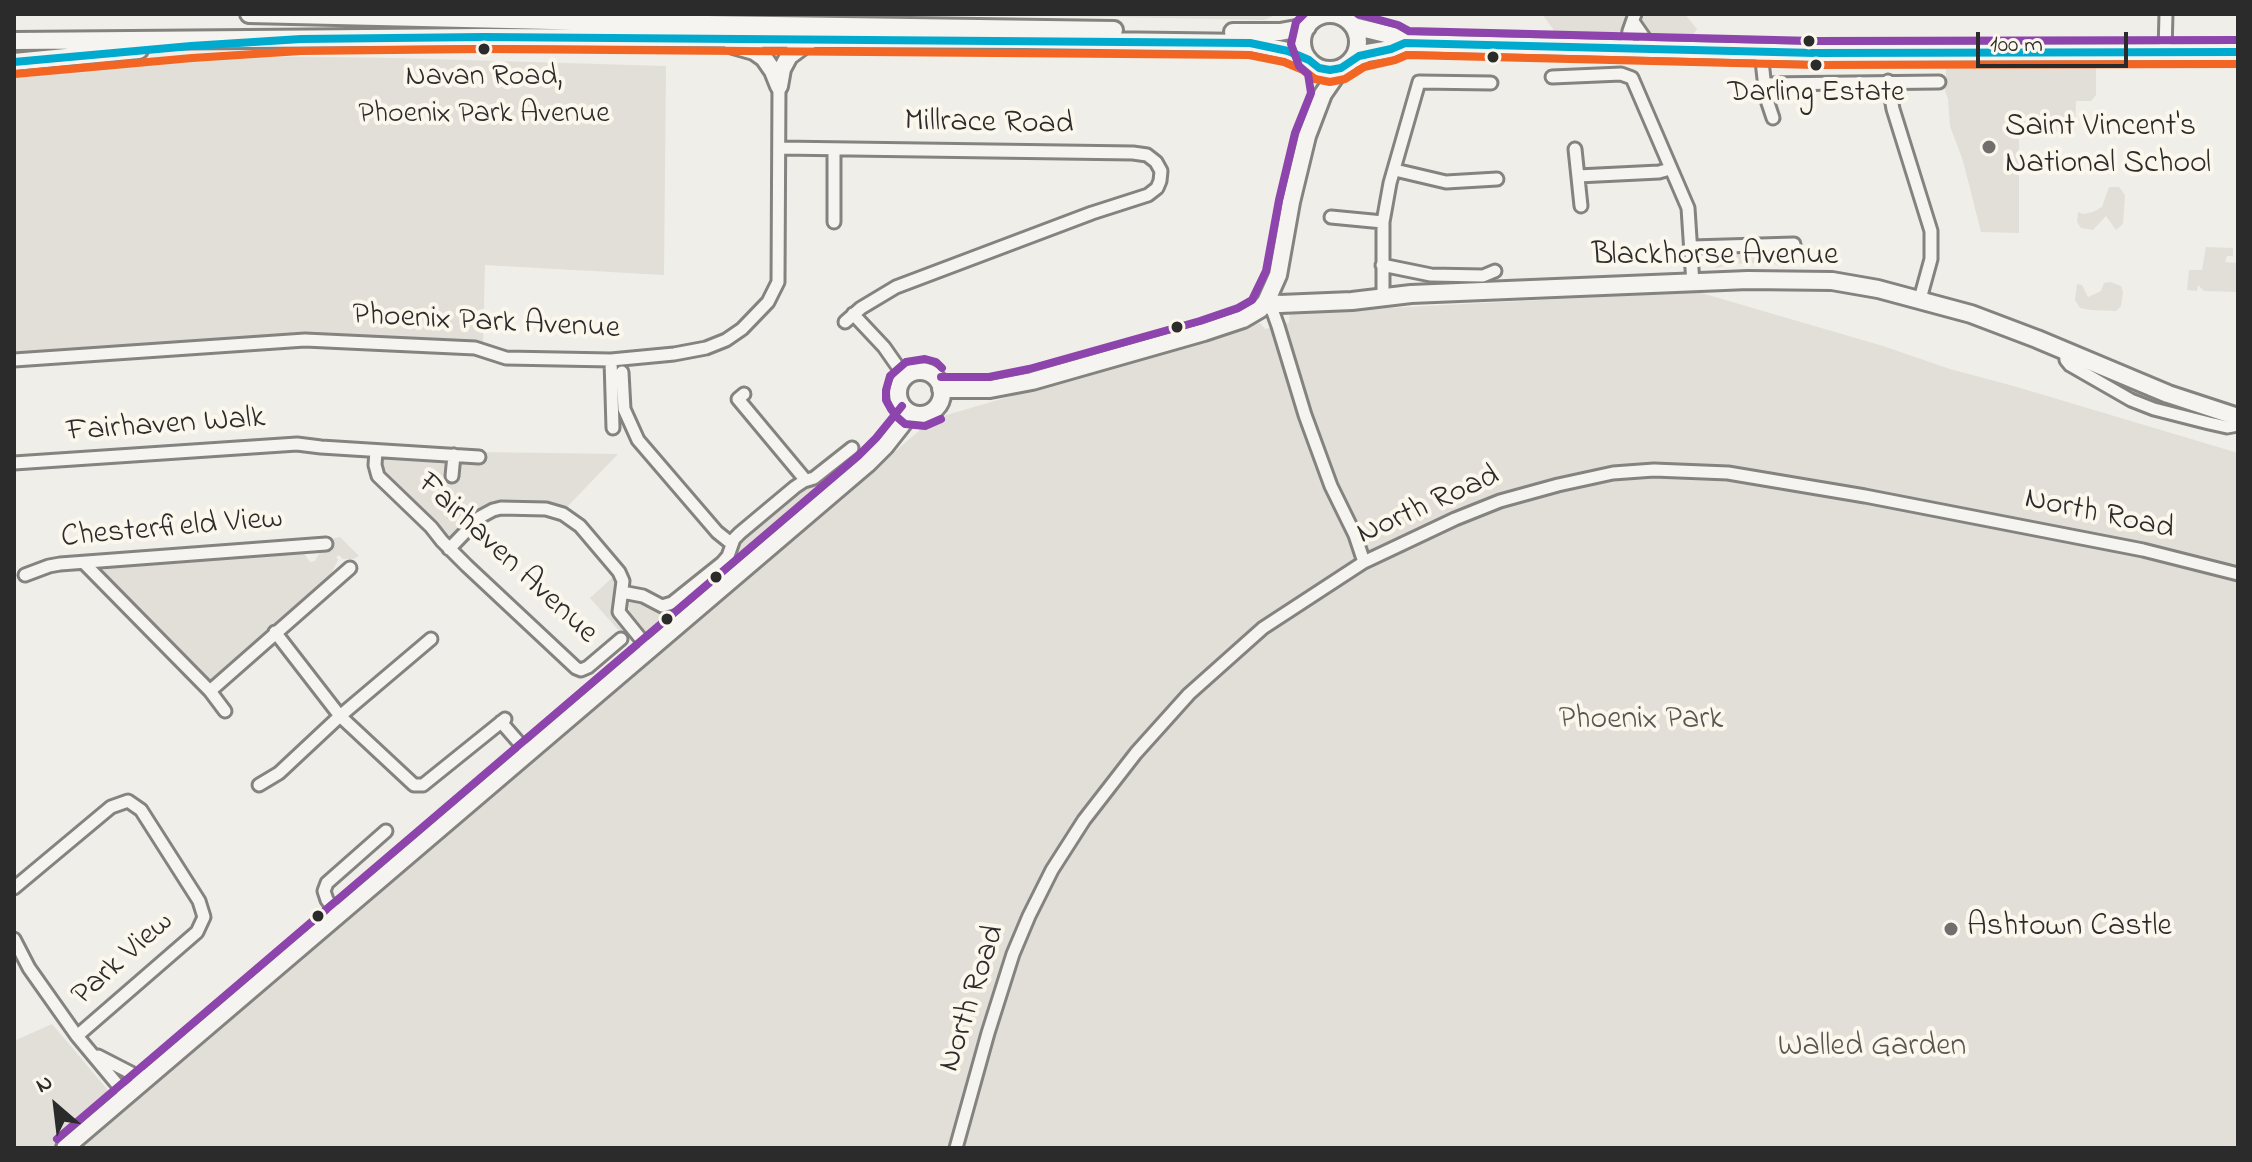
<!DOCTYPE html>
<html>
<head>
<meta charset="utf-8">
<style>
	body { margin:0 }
	#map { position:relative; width:2252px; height:1162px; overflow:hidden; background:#f0eee8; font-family:"Indie Flower",sans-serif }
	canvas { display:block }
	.frame { position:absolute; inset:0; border:16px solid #2b2b2b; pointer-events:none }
	.north { position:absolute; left:16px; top:1066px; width:80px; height:80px; -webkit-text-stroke:6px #fbf7ec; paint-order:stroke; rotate:332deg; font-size:22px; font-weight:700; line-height:32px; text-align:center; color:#2b2b2b }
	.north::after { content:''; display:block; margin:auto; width:28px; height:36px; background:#2b2b2b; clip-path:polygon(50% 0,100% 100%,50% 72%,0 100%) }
	.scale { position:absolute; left:1976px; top:32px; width:152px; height:36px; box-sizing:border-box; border:4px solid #2b2b2b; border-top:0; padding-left:10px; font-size:24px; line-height:28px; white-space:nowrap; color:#2b2b2b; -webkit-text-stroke:6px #fbf7ec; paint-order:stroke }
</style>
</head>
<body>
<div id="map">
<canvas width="2252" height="1162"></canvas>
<div class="frame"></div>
<div class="north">N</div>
<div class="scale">100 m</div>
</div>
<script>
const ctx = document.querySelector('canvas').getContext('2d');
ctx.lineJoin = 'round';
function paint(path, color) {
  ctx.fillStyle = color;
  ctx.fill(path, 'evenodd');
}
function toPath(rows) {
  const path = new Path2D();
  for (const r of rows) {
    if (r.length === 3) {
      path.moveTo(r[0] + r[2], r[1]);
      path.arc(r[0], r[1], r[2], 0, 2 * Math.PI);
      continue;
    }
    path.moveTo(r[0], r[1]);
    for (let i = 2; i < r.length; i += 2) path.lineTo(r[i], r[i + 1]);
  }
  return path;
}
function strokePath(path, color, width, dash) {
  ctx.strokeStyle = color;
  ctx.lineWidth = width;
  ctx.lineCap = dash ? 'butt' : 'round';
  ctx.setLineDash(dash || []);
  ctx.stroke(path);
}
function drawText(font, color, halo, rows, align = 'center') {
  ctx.font = font + ' "Indie Flower",sans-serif';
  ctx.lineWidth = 8;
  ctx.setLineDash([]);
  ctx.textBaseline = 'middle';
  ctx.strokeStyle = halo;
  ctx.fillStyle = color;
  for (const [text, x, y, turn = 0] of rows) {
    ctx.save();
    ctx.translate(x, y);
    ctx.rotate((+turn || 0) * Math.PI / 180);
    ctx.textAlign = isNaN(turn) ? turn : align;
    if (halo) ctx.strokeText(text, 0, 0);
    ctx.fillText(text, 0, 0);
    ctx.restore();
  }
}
paint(toPath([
	[702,14,1278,14,1264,20,968,14],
	[1542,14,1685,14,1697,29,1690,40,1648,37,1642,26,1623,29,1614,36,1553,37,1553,29],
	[238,56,397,58,666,66,664,275,485,265,483,343,305,335,14,356,14,78],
	[2096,68,2096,95,2091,101,2076,101,2075,132,2019,133,2019,233,1981,232,1963,161,1950,126,1948,99,1945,91,1946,69],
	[2109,187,2119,187,2125,195,2123,224,2116,230,2106,216,2093,230,2081,228,2077,222,2078,212,2083,214,2093,212,2102,207],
	[2206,247,2233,248,2233,256,2227,256,2225,262,2238,263,2238,292,2204,291,2198,285,2197,291,2187,290,2189,270,2202,270],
	[1781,248,1793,252,1792,261,1784,268,1767,261,1747,264,1734,263,1717,268,1702,262,1707,250],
	[2110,282,2121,286,2123,292,2121,306,2116,311,2091,310,2080,308,2075,300,2077,284,2082,285,2088,297,2101,291,2104,283],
	[1698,292,1883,346,1950,369,2017,387,2238,453,2238,1148,78,1148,933,419,1250,326,1260,323,1265,329,1289,323,1290,313],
	[481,452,618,454,566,508,549,502,493,502,479,508,448,540,381,473,379,459,382,456,447,460,458,465,459,461,477,460],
	[819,483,822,486,654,634,647,633,630,615,628,604,633,601,648,606,660,614,670,614,729,564,741,540,803,488],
	[340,537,359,556,353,559,343,559,339,555,336,557,338,560,330,576,265,633,216,679,207,680,120,595,104,578,102,573,104,570,110,566,303,552,310,562,315,561,321,550,331,547,331,539],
	[614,576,617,584,613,601,616,616,625,630,621,633,590,598],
	[52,1024,112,1095,109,1102,55,1148,14,1148,14,1041]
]), '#e1dfd7');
const street = toPath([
	[1634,23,1652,49],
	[1626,48,1629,31,1635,14],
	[2165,51,2166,14],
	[1761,52,1766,97,1773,118],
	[1552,77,1621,74,1632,78,1688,208,1693,284],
	[1888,81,1893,109,1931,231,1931,259,1920,299],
	[1764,84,1939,82],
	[780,148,1133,153,1147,155,1156,162,1161,171,1160,181,1157,188,1148,195,1092,213,896,287,861,308,845,322],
	[1575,149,1581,206],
	[1395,170,1446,182,1497,179],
	[1578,176,1659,172,1670,169],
	[1331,217,1383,222],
	[834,222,834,149],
	[1692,247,1794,244],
	[1382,265,1431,275,1483,276,1495,271],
	[1383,297,1383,222,1390,183,1419,82,1491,83],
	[1266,302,1273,312,1278,326,1305,415,1331,486,1355,535,1364,562],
	[853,314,884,347,905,377],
	[2065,350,2066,360,2070,365,2131,400,2154,409,2209,423,2227,427,2238,425],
	[14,360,305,340,475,348,506,358,611,360,674,354,706,348,726,340,742,329,768,302,778,282,779,86],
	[611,360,613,428],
	[622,372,624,409,638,440,717,532,732,544],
	[744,394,738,399,803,477,804,481],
	[376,451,375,465,378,476,431,527,442,541,467,566,576,668,581,670,588,667,621,639],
	[14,463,297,444,321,447,479,457],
	[452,476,454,455],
	[449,549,480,517,493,510,501,508,546,509,563,514,580,526,619,572,623,581,619,612,649,649],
	[85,564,210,691,225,711],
	[25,575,49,566,60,564,326,544],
	[622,592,643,596,662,606,672,603,722,563,728,556,734,539,740,533,795,487,804,481,814,478,852,448],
	[275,632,340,716,414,785,423,785,505,719],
	[210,691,350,568],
	[501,722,528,753],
	[259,785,279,773,340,716,431,639],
	[14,888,111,807,128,801,141,810,199,901,204,917,197,932,77,1036],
	[339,915,327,900,324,891,327,883,386,831],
	[14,939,29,968,77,1036,127,1096],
	[98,1056,135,1075,151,1076],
	[956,1148,988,1033,1013,954,1029,916,1052,870,1084,820,1136,753,1189,694,1263,628,1364,562,1455,519,1500,501,1558,485,1613,473,1654,470,1728,473,1865,496,2143,550,2238,574]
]);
const secondary = toPath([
	[249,14,638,23,1114,30],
	[1330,42,28],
	[1353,26,1394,36,1405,43],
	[1233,32,1280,32,1307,27],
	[14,41,484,37,1024,40,1250,43,1288,51,1309,60],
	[733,45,754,51,764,58,773,71,779,86],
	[1352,60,1367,53,1391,49,1405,43,1815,53,2238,52],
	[14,62,139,50],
	[779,86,782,69,789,56,812,39],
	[1266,302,1280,304,1352,301,1411,294,1748,280,1832,281,1878,289,1971,314,2037,339,2168,394,2238,417],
	[920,393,22],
	[941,389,990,389,1032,381,1204,332,1243,319,1260,309,1266,302,1278,275,1291,202,1307,136,1323,94,1341,68],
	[65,1148,867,464,885,446,911,413]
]);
strokePath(street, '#848380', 17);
strokePath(secondary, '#848380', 22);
strokePath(street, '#f5f4f0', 11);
strokePath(secondary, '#f5f4f0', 16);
strokePath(toPath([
	[14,62,191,46,301,39,484,37,1250,43,1288,51,1309,60,1319,68,1330,70,1341,68,1359,56,1391,49,1405,43,1815,53,2238,52]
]), '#00a9ce', 8);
strokePath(toPath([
	[15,74,192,58,301,51,484,49,1249,55,1284,62,1303,70,1315,79,1330,82,1345,79,1364,67,1395,60,1407,55,1815,65,2238,64]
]), '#f26522', 8);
strokePath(toPath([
	[1358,14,1398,25,1409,31,1815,41,2238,40],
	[941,377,989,377,1029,369,1200,321,1238,308,1252,300,1266,271,1279,200,1295,133,1311,93,1308,74,1299,66,1291,44,1296,22,1304,14],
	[941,419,925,426,905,424,897,417,891,409,886,400,886,390,890,376,906,362,925,359,936,362,942,368],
	[57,1139,859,455,876,438,902,406]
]), '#8e44ad', 8);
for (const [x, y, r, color] of [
	[1809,41,7,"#2b2b2b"],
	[484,49,7,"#2b2b2b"],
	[1493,57,7,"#2b2b2b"],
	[1816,65,7,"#2b2b2b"],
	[1989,147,8,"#706f6d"],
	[1177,327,7,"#2b2b2b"],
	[716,577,7,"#2b2b2b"],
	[667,619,7,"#2b2b2b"],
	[318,916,7,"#2b2b2b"],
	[1951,929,8,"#706f6d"]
]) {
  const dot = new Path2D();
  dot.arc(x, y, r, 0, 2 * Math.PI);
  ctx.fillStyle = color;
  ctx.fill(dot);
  strokePath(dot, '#fbf7ec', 3);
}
drawText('30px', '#2b2b2b', '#fbf7ec', [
	["Navan Road,",484,79],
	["Phoenix Park Avenue",484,116],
	["Darling Estate",1816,95]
]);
drawText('32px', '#2b2b2b', '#fbf7ec', [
	["Millrace Road",989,125,1],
	["Blackhorse Avenue",1715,258],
	["Phoenix Park Avenue",486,324,3],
	["Fairhaven Walk",166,427,-4],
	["North Road",1429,507,-24],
	["North Road",2099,516,12],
	["Chesterfield View",172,530,-5],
	["Fairhaven Avenue",506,560,43],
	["Park View",124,960,-42],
	["North Road",974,999,-72]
]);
drawText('32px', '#2b2b2b', '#fbf7ec', [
	["Saint Vincent's",2005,129],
	["National School",2005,166],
	["Ashtown Castle",1967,929]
], 'left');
drawText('32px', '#565552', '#fbf7ec', [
	["Phoenix Park",1641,722],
	["Walled Garden",1872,1049]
]);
</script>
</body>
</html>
